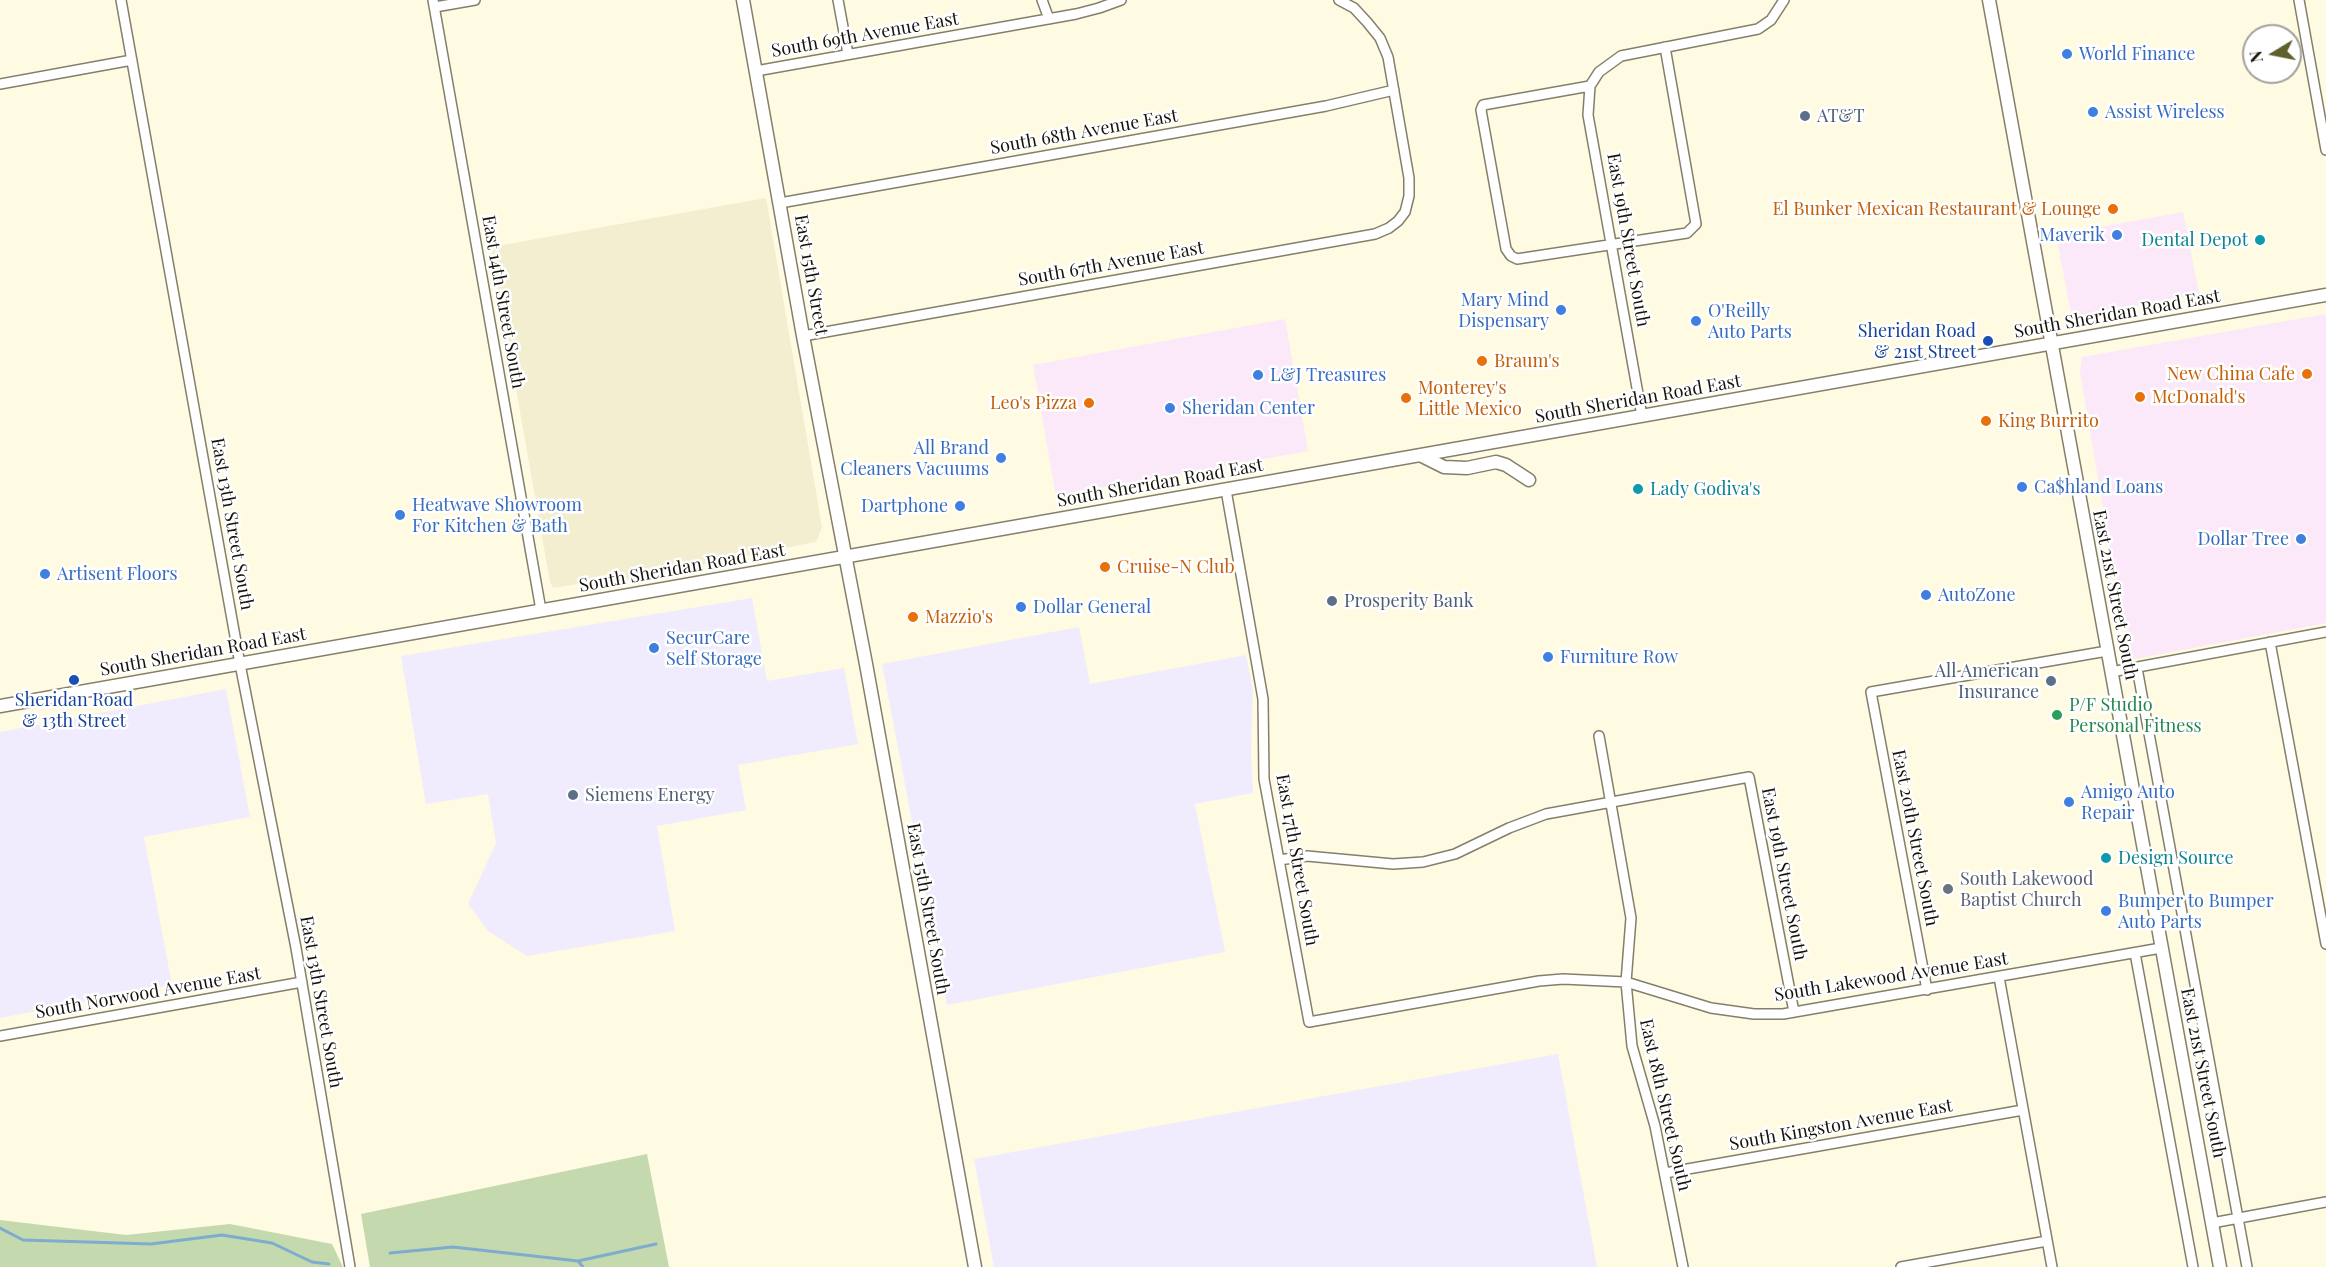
<!DOCTYPE html>
<html>
<head>
<meta charset="utf-8">
<style>
	body { margin:0 }
	#map { position:relative; width:2326px; height:1267px; overflow:hidden; background:#fffae2; font-family:"Playfair Display",serif }
	canvas { display:block }
	.north { position:absolute; left:2242px; top:24px; width:60px; height:60px; box-sizing:border-box; background:#fff; border:2px solid #a1a19d; border-radius:50%; rotate:260deg; font-size:16px; font-weight:700; line-height:24px; text-align:center; color:#15130b }
	.north::after { content:''; display:block; margin:auto; width:21px; height:27px; background:#615f2c; clip-path:polygon(50% 0,100% 100%,50% 72%,0 100%) }
</style>
</head>
<body>
<div id="map">
<canvas width="2326" height="1267"></canvas>
<div class="north">N</div>
</div>
<script>
const ctx = document.querySelector('canvas').getContext('2d');
ctx.lineJoin = 'round';
function paint(path, color) {
  ctx.fillStyle = color;
  ctx.fill(path, 'evenodd');
}
function toPath(rows) {
  const path = new Path2D();
  for (const r of rows) {
    path.moveTo(r[0], r[1]);
    for (let i = 2; i < r.length; i += 2) path.lineTo(r[i], r[i + 1]);
  }
  return path;
}
function strokePath(path, color, width, dash) {
  ctx.strokeStyle = color;
  ctx.lineWidth = width;
  ctx.lineCap = dash ? 'butt' : 'round';
  ctx.setLineDash(dash || []);
  ctx.stroke(path);
}
function drawText(font, color, halo, rows, align = 'center') {
  ctx.font = font + ' "Playfair Display",serif';
  ctx.lineWidth = 5;
  ctx.setLineDash([]);
  ctx.textBaseline = 'middle';
  ctx.strokeStyle = halo;
  ctx.fillStyle = color;
  for (const [text, x, y, turn = 0] of rows) {
    ctx.save();
    ctx.translate(x, y);
    ctx.rotate((+turn || 0) * Math.PI / 180);
    ctx.textAlign = isNaN(turn) ? turn : align;
    if (halo) ctx.strokeText(text, 0, 0);
    ctx.fillText(text, 0, 0);
    ctx.restore();
  }
}
paint(toPath([
	[2183,212,2199,294,2072,318,2056,235],
	[2326,314,2326,623,2129,660,2080,372,2082,357],
	[1285,319,1308,451,1056,496,1033,365]
]), '#fbe8f9');
paint(toPath([
	[752,598,767,681,844,668,858,744,738,765,746,810,657,826,675,931,527,956,488,931,468,904,496,843,488,794,426,804,401,656],
	[1079,627,1090,684,1246,655,1253,690,1251,750,1253,793,1195,804,1225,952,947,1005,882,664],
	[226,689,250,817,144,837,172,985,0,1018,0,732],
	[1558,1054,1597,1267,994,1267,974,1159]
]), '#f0ecfe');
paint(toPath([
	[766,198,822,527,818,538,815,542,586,588,578,584,553,588,550,582,491,247]
]), '#f3eecf');
paint(toPath([
	[647,1154,669,1267,370,1267,361,1214],
	[0,1220,126,1235,230,1224,332,1244,343,1267,0,1267]
]), '#c5d9af');
strokePath(toPath([
	[0,1228,23,1240,151,1244,222,1235,272,1243,312,1262,329,1264],
	[390,1253,453,1247,578,1261,656,1244],
	[578,1261,583,1267]
]), '#7daccf', 3);
const minor = toPath([
	[121,0,240,664,296,948,350,1267],
	[433,0,541,610],
	[838,0,848,54],
	[1042,0,1049,19],
	[2299,0,2326,150],
	[435,7,475,0],
	[756,71,1076,14,1099,8,1121,0],
	[0,84,132,60],
	[1590,86,1483,105,1481,110,1506,249,1511,256,1517,259,1687,233,1696,224,1665,47],
	[780,203,1326,106,1394,90],
	[803,336,1375,234,1389,228,1398,221,1405,212,1409,196,1409,178,1388,57,1380,38,1367,22,1354,8,1339,0],
	[1642,416,1588,115,1590,86,1599,72,1621,56,1758,29,1771,20,1784,0],
	[1226,490,1263,699,1264,779,1309,1022,1539,981,1563,979,1626,982,1711,1008,1754,1014,1783,1014,2161,948],
	[2270,642,2326,944],
	[2137,668,2247,1267],
	[2111,672,2326,632],
	[1599,736,1631,918,1626,982,1632,1046,1655,1126,1683,1267],
	[1279,860,1307,856,1393,864,1423,862,1455,854,1509,828,1546,814,1749,777,1794,1012],
	[2135,953,2193,1267],
	[1999,977,2052,1267],
	[1927,990,1871,692,2107,651],
	[0,1036,302,982],
	[1665,1173,2023,1110],
	[2212,1223,2326,1202],
	[1901,1267,2047,1241]
]);
const secondary = toPath([
	[743,0,803,336,866,664,975,1267],
	[1989,0,2220,1267],
	[1420,455,1444,467,1467,468,1496,462,1506,465,1529,480],
	[0,706,2326,295]
]);
strokePath(minor, '#847f6b', 12);
strokePath(secondary, '#847f6b', 15);
strokePath(minor, '#fff', 9);
strokePath(secondary, '#fff', 12);
for (const [x, y, r, color] of [
	[2067,54,6,"#3f7fe0"],
	[2093,112,6,"#3f7fe0"],
	[1805,116,6,"#5c6f8a"],
	[2113,209,6,"#e8710a"],
	[2117,235,6,"#3f7fe0"],
	[2260,240,6,"#0f9aa8"],
	[1561,310,6,"#3f7fe0"],
	[1696,321,6,"#3f7fe0"],
	[1988,341,6,"#1a4fb4"],
	[1482,361,6,"#e8710a"],
	[2307,374,6,"#e8710a"],
	[1258,375,6,"#3f7fe0"],
	[2140,397,6,"#e8710a"],
	[1406,398,6,"#e8710a"],
	[1089,403,6,"#e8710a"],
	[1170,408,6,"#3f7fe0"],
	[1986,421,6,"#e8710a"],
	[1001,458,6,"#3f7fe0"],
	[2022,487,6,"#3f7fe0"],
	[1638,489,6,"#0f9aa8"],
	[960,506,6,"#3f7fe0"],
	[400,515,6,"#3f7fe0"],
	[2301,539,6,"#3f7fe0"],
	[1105,567,6,"#e8710a"],
	[45,574,6,"#3f7fe0"],
	[1926,595,6,"#3f7fe0"],
	[1332,601,6,"#5c6f8a"],
	[1021,607,6,"#3f7fe0"],
	[913,617,6,"#e8710a"],
	[654,648,6,"#3f7fe0"],
	[1548,657,6,"#3f7fe0"],
	[74,680,6,"#1a4fb4"],
	[2051,681,6,"#5c6f8a"],
	[2057,715,6,"#2e9e5b"],
	[573,795,6,"#5c6f8a"],
	[2069,802,6,"#3f7fe0"],
	[2106,858,6,"#0f9aa8"],
	[1948,889,6,"#6b7280"],
	[2106,911,6,"#3f7fe0"]
]) {
  const dot = new Path2D();
  dot.arc(x, y, r, 0, 2 * Math.PI);
  ctx.fillStyle = color;
  ctx.fill(dot);
  strokePath(dot, '#fff', 2);
}
drawText('18px', '#15130b', '#fff', [
	["South 69th Avenue East",865,35,-10],
	["South 68th Avenue East",1084,132,-10],
	["East 19th Street South",1628,240,80],
	["South 67th Avenue East",1111,264,-10],
	["East 15th Street",811,275,80],
	["East 14th Street South",503,302,80],
	["South Sheridan Road East",2117,314,-10],
	["South Sheridan Road East",1638,399,-10],
	["South Sheridan Road East",1160,483,-10],
	["East 13th Street South",232,524,80],
	["South Sheridan Road East",682,568,-10],
	["East 21st Street South",2115,595,79],
	["South Sheridan Road East",203,652,-10],
	["East 20th Street South",1915,838,79],
	["East 17th Street South",1297,860,80],
	["East 19th Street South",1784,874,79],
	["East 15th Street South",928,909,80],
	["South Lakewood Avenue East",1891,977,-9],
	["South Norwood Avenue East",148,993,-10],
	["East 13th Street South",321,1002,80],
	["East 21st Street South",2203,1073,79],
	["East 18th Street South",1665,1105,77],
	["South Kingston Avenue East",1841,1125,-10]
]);
drawText('18px', '#366cbe', '#fff', [
	["World Finance",2079,54],
	["Assist Wireless",2105,112],
	["Maverik",2105,235,"right"],
	["Mary Mind",1549,300,"right"],
	["Dispensary",1549,321,"right"],
	["O'Reilly",1708,311],
	["Auto Parts",1708,332],
	["L&J Treasures",1270,375],
	["Sheridan Center",1182,408],
	["All Brand",989,448,"right"],
	["Cleaners Vacuums",989,469,"right"],
	["Ca$hland Loans",2034,487],
	["Heatwave Showroom",412,505],
	["For Kitchen & Bath",412,526],
	["Dartphone",948,506,"right"],
	["Dollar Tree",2289,539,"right"],
	["Artisent Floors",57,574],
	["AutoZone",1938,595],
	["Dollar General",1033,607],
	["SecurCare",666,638],
	["Self Storage",666,659],
	["Furniture Row",1560,657],
	["Amigo Auto",2081,792],
	["Repair",2081,813],
	["Bumper to Bumper",2118,901],
	["Auto Parts",2118,922]
], 'left');
drawText('18px', '#4e5e75', '#fff', [
	["AT&T",1817,116],
	["Prosperity Bank",1344,601],
	["All American",2039,671,"right"],
	["Insurance",2039,692,"right"],
	["Siemens Energy",585,795]
], 'left');
drawText('18px', '#c56008', '#fff', [
	["El Bunker Mexican Restaurant & Lounge",2101,209,"right"],
	["Braum's",1494,361],
	["New China Cafe",2295,374,"right"],
	["Monterey's",1418,388],
	["Little Mexico",1418,409],
	["McDonald's",2152,397],
	["Leo's Pizza",1077,403,"right"],
	["King Burrito",1998,421],
	["Cruise-N Club",1117,567],
	["Mazzio's",925,617]
], 'left');
drawText('18px', '#0d838f', '#fff', [
	["Dental Depot",2248,240,"right"],
	["Lady Godiva's",1650,489],
	["Design Source",2118,858]
], 'left');
drawText('18px', '#164399', '#fff', [
	["Sheridan Road",1976,331],
	["& 21st Street",1976,352],
	["Sheridan Road",74,700,"center"],
	["& 13th Street",74,721,"center"]
], 'right');
drawText('18px', '#27864d', '#fff', [
	["P/F Studio",2069,705],
	["Personal Fitness",2069,726]
], 'left');
drawText('18px', '#5b616d', '#fff', [
	["South Lakewood",1960,879],
	["Baptist Church",1960,900]
], 'left');
</script>
</body>
</html>
